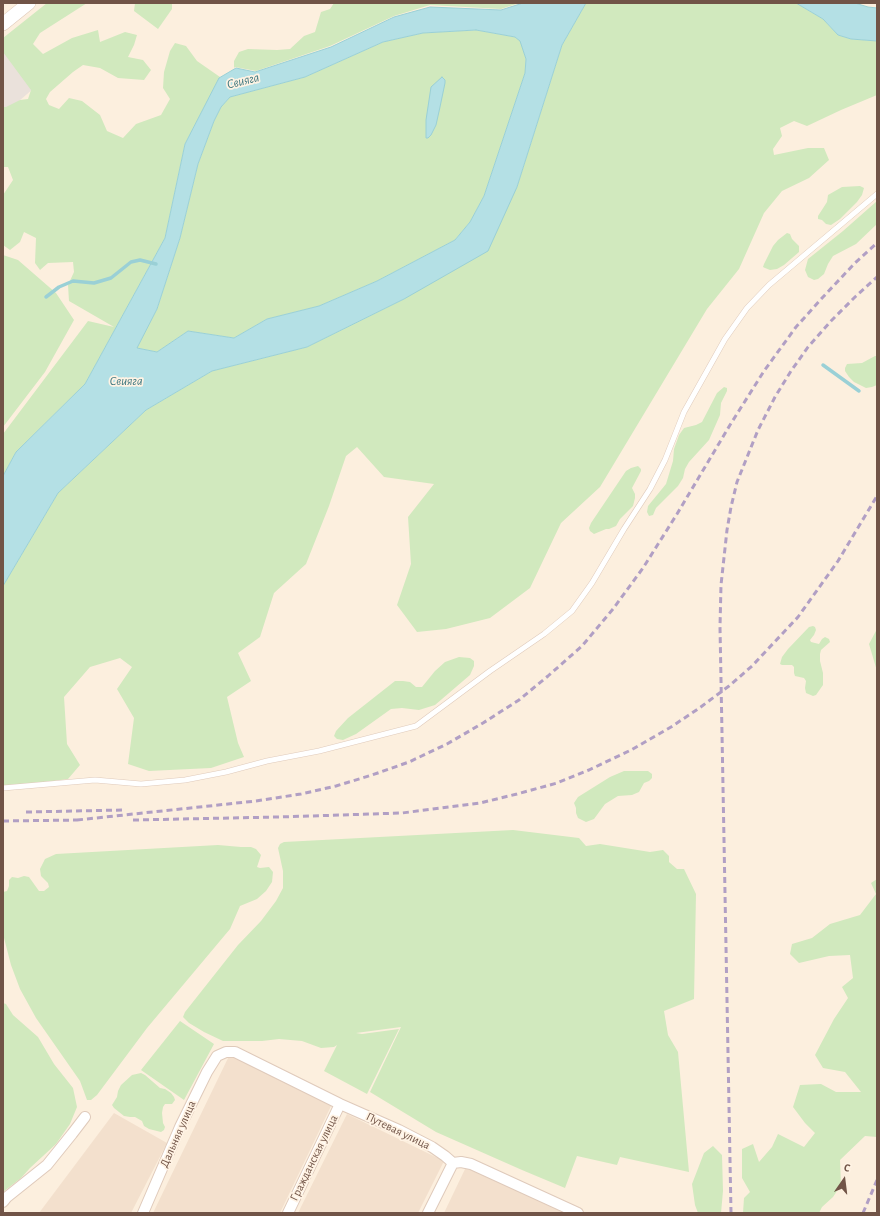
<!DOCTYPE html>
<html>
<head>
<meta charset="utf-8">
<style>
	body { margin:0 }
	#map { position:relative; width:880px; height:1216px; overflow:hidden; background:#fcefde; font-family:"Alegreya Sans",sans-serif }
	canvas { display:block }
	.frame { position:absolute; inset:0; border:4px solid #715447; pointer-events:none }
	.north { position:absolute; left:824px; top:1160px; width:40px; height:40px; -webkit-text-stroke:3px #fff3e4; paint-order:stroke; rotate:14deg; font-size:11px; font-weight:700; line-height:16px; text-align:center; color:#715447 }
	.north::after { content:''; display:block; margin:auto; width:14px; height:18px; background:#715447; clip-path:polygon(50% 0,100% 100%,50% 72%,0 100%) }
</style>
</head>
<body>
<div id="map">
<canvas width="880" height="1216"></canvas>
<div class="frame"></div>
<div class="north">С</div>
</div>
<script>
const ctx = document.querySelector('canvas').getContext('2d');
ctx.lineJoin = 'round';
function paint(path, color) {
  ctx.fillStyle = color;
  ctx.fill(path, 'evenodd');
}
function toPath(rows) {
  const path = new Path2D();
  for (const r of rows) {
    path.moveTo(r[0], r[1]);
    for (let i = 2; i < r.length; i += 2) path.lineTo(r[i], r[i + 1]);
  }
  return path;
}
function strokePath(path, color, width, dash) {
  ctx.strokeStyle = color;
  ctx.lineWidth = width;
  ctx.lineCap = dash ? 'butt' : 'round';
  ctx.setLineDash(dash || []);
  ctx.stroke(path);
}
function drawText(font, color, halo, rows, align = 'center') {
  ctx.font = font + ' "Alegreya Sans",sans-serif';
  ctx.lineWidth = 3.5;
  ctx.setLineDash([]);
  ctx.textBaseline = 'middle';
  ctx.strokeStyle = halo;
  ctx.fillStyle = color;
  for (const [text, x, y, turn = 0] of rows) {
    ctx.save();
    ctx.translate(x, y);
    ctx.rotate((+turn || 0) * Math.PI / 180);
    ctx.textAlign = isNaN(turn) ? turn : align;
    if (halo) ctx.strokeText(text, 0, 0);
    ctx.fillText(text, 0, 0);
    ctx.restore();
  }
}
paint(toPath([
	[230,1054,332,1104,280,1213,153,1213],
	[114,1113,167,1143,131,1213,39,1213],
	[347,1114,444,1161,418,1213,298,1213],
	[466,1167,565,1213,444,1213]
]), '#f3e0cd');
paint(toPath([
	[3,42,34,88,3,115]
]), '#eae1db');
paint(toPath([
	[47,3,87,3,40,33,33,44,43,54,72,38,98,30,100,42,125,32,137,35,134,45,128,57,143,60,151,70,144,80,118,78,100,68,83,65,73,72,50,92,46,99,49,105,59,109,69,98,82,101,100,115,107,131,123,138,136,124,161,115,170,99,163,88,164,72,170,51,175,43,186,46,197,61,220,77,185,144,165,238,85,384,16,452,3,476,3,434,88,321,114,327,69,301,68,285,74,272,73,262,48,263,40,270,35,263,36,238,24,232,20,242,10,250,3,245,3,195,13,180,8,167,3,167,3,107,6,107,20,100,28,99,31,90,3,52,3,38],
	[135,3,172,3,172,9,158,29,134,11],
	[334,3,519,3,501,9,430,5,394,16,330,46,256,71,235,67,234,68,234,61,239,52,248,49,277,50,290,49,304,36,315,32,321,12,330,9],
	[586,3,796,3,823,19,838,35,851,39,877,41,877,95,841,110,807,126,794,121,780,128,782,136,773,149,774,155,808,148,824,148,829,160,809,178,782,191,764,213,739,269,707,309,600,487,561,523,530,588,490,618,446,629,417,632,397,605,411,564,408,517,434,484,384,477,357,447,346,456,329,506,306,564,274,593,260,637,238,653,251,681,227,697,238,743,244,757,211,768,149,771,128,764,134,718,117,689,132,667,120,658,90,667,64,697,67,744,80,765,68,779,3,788,3,586,58,493,146,410,212,371,307,347,404,299,517,187,562,45],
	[476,30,515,37,521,41,526,59,525,73,484,196,470,222,455,240,377,281,319,306,267,319,234,338,188,331,157,352,136,348,157,309,180,238,198,164,214,121,221,107,230,97,305,77,383,42,423,33],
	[860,186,864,188,862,195,857,202,840,219,831,225,826,224,822,220,818,219,818,216,827,202,828,195,842,187],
	[877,201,877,224,856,244,833,256,828,264,824,274,818,279,814,280,808,277,805,270,808,259,843,231],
	[787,233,790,234,792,239,799,246,799,252,784,265,777,269,770,270,765,268,763,267,764,264,773,246,778,240],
	[3,255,18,260,56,293,74,320,45,372,3,427],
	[875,356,877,356,877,385,872,387,866,388,854,382,849,377,845,371,845,368,847,364,862,363],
	[724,387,727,388,727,391,721,403,720,415,709,440,689,462,685,469,683,478,678,486,656,508,653,515,649,516,647,512,648,506,666,484,673,461,674,449,679,435,684,428,696,425,702,422,717,393],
	[638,466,641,469,641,471,632,488,635,494,635,498,633,506,620,519,616,526,609,529,606,529,594,534,590,531,589,528,591,523,626,471,631,468],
	[813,626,815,627,816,630,814,635,810,640,811,642,819,644,822,639,825,637,829,639,830,642,821,650,820,654,820,661,823,673,823,685,816,695,813,696,806,693,805,688,806,681,804,678,795,676,794,673,794,667,792,665,782,665,780,664,782,657,788,649,809,627],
	[877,629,877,671,869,644],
	[459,657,470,658,474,661,474,666,470,675,435,705,419,710,402,708,391,709,356,734,343,740,337,739,334,736,336,731,348,718,395,681,403,681,410,682,416,687,422,687,435,671,445,662],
	[624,771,648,771,652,774,652,778,649,781,644,783,639,792,632,795,618,796,605,804,594,819,586,822,578,818,576,813,576,808,574,803,578,797,610,777],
	[513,830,579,838,586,846,600,844,650,852,663,850,669,856,669,862,677,869,684,869,696,894,694,999,664,1011,668,1035,678,1052,689,1172,620,1157,617,1165,577,1156,565,1188,522,1170,436,1132,370,1092,401,1027,356,1033,362,1034,399,1029,367,1094,324,1071,337,1045,334,1047,321,1048,302,1041,279,1039,262,1041,223,1041,204,1032,189,1023,183,1017,185,1012,238,945,261,921,276,901,283,888,283,871,278,848,280,844,284,842],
	[218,845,241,847,251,847,256,849,261,855,257,867,260,868,269,867,273,872,272,882,266,891,257,899,240,906,230,929,147,1028,97,1095,91,1100,87,1100,80,1081,36,1018,20,989,11,965,3,934,3,892,7,891,9,886,9,880,12,877,18,878,24,876,29,877,39,891,44,891,49,887,48,883,41,876,40,869,45,859,56,854],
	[877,879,877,1137,865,1136,840,1160,841,1185,833,1197,822,1207,819,1213,743,1213,744,1198,750,1192,742,1178,742,1149,753,1144,759,1162,772,1147,778,1134,804,1147,815,1133,805,1123,793,1107,800,1085,821,1084,836,1092,861,1092,845,1072,823,1068,815,1055,834,1019,848,998,842,987,853,978,850,955,829,956,799,963,790,954,792,944,812,938,830,924,860,915,876,894,871,883],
	[3,1003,6,1004,13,1015,38,1037,54,1064,73,1088,77,1107,70,1124,56,1144,30,1168,21,1178,3,1192],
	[180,1021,214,1044,184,1100,141,1070],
	[141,1073,145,1075,160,1088,165,1089,171,1093,174,1097,175,1100,172,1104,165,1104,163,1107,162,1113,163,1123,165,1127,164,1130,161,1132,149,1129,144,1126,142,1121,135,1117,130,1117,124,1116,114,1108,112,1105,117,1097,118,1091,121,1085,132,1075],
	[713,1146,722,1155,723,1191,721,1213,698,1213,695,1205,692,1184,704,1153]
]), '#d1e9be');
const water = toPath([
	[523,3,586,3,562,45,517,187,488,251,404,299,307,347,212,371,146,410,58,493,3,586,3,476,16,452,85,384,165,238,185,144,219,78,236,68,255,72,331,47,394,17,430,7,501,10,523,3],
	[476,30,515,37,520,41,526,59,525,73,484,196,470,222,455,240,377,281,319,306,267,319,234,338,188,331,157,352,137,348,157,309,180,238,198,164,214,121,221,107,230,97,305,77,383,42,423,33,476,30],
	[796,3,855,3,868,7,877,8,877,41,851,39,838,35,823,19,796,3],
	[442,77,445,80,445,83,440,107,436,125,431,135,428,138,426,138,426,120,431,87,442,77]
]);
paint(water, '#b4e0e5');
strokePath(water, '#9ad0d6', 1);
strokePath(toPath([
	[46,297,59,287,73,281,94,283,111,278,131,262,140,260,156,264],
	[823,365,859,391]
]), '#9ad0d6', 3.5);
const service = toPath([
	[3,788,95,780,141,784,185,780,226,772,267,761,319,751,416,726,490,671,544,634,572,611,592,583,624,529,650,489,665,460,684,412,725,339,747,308,769,285,877,194]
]);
const minor = toPath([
	[3,1202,7,1197,47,1165,72,1134,85,1117],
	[143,1213,180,1127,207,1072,217,1056,226,1052,235,1052,340,1104,399,1130,432,1147,445,1156,453,1163,461,1162,471,1164,578,1213],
	[288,1213,340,1104],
	[428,1213,453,1163]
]);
const tertiary = toPath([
	[3,24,29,3]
]);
strokePath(service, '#dfcabb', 6);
strokePath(minor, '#dfcabb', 12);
strokePath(tertiary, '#dfcabb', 14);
strokePath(service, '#fff', 5);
strokePath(minor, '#fff', 10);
strokePath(tertiary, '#fff', 13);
strokePath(toPath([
	[26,812,124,810],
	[77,820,256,801,301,794,336,786,372,775,409,762,447,744,483,723,519,700,548,676,582,646,613,609,643,568,677,514,730,425,764,371,796,327,823,297,855,263,877,243],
	[133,820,279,817,402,813,480,803,517,794,557,783,589,770,631,750,671,727,698,709,729,686,752,666,798,617,838,561,877,496],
	[3,821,81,820],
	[731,1213,720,627,721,585,727,530,731,507,737,482,758,430,775,397,791,371,808,347,831,321,855,297,877,277],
	[863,1213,877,1180]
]), '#b19fc4', 3, [6, 4]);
drawText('12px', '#715447', '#fff3e4', [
	["Путевая улица",398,1131,26],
	["Дальняя улица",178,1134,-66],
	["Гражданская улица",314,1158,-64]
]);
drawText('italic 13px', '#3e777f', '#fff3e4', [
	["Свияга",243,81,-14],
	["Свияга",126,381]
]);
</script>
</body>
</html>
